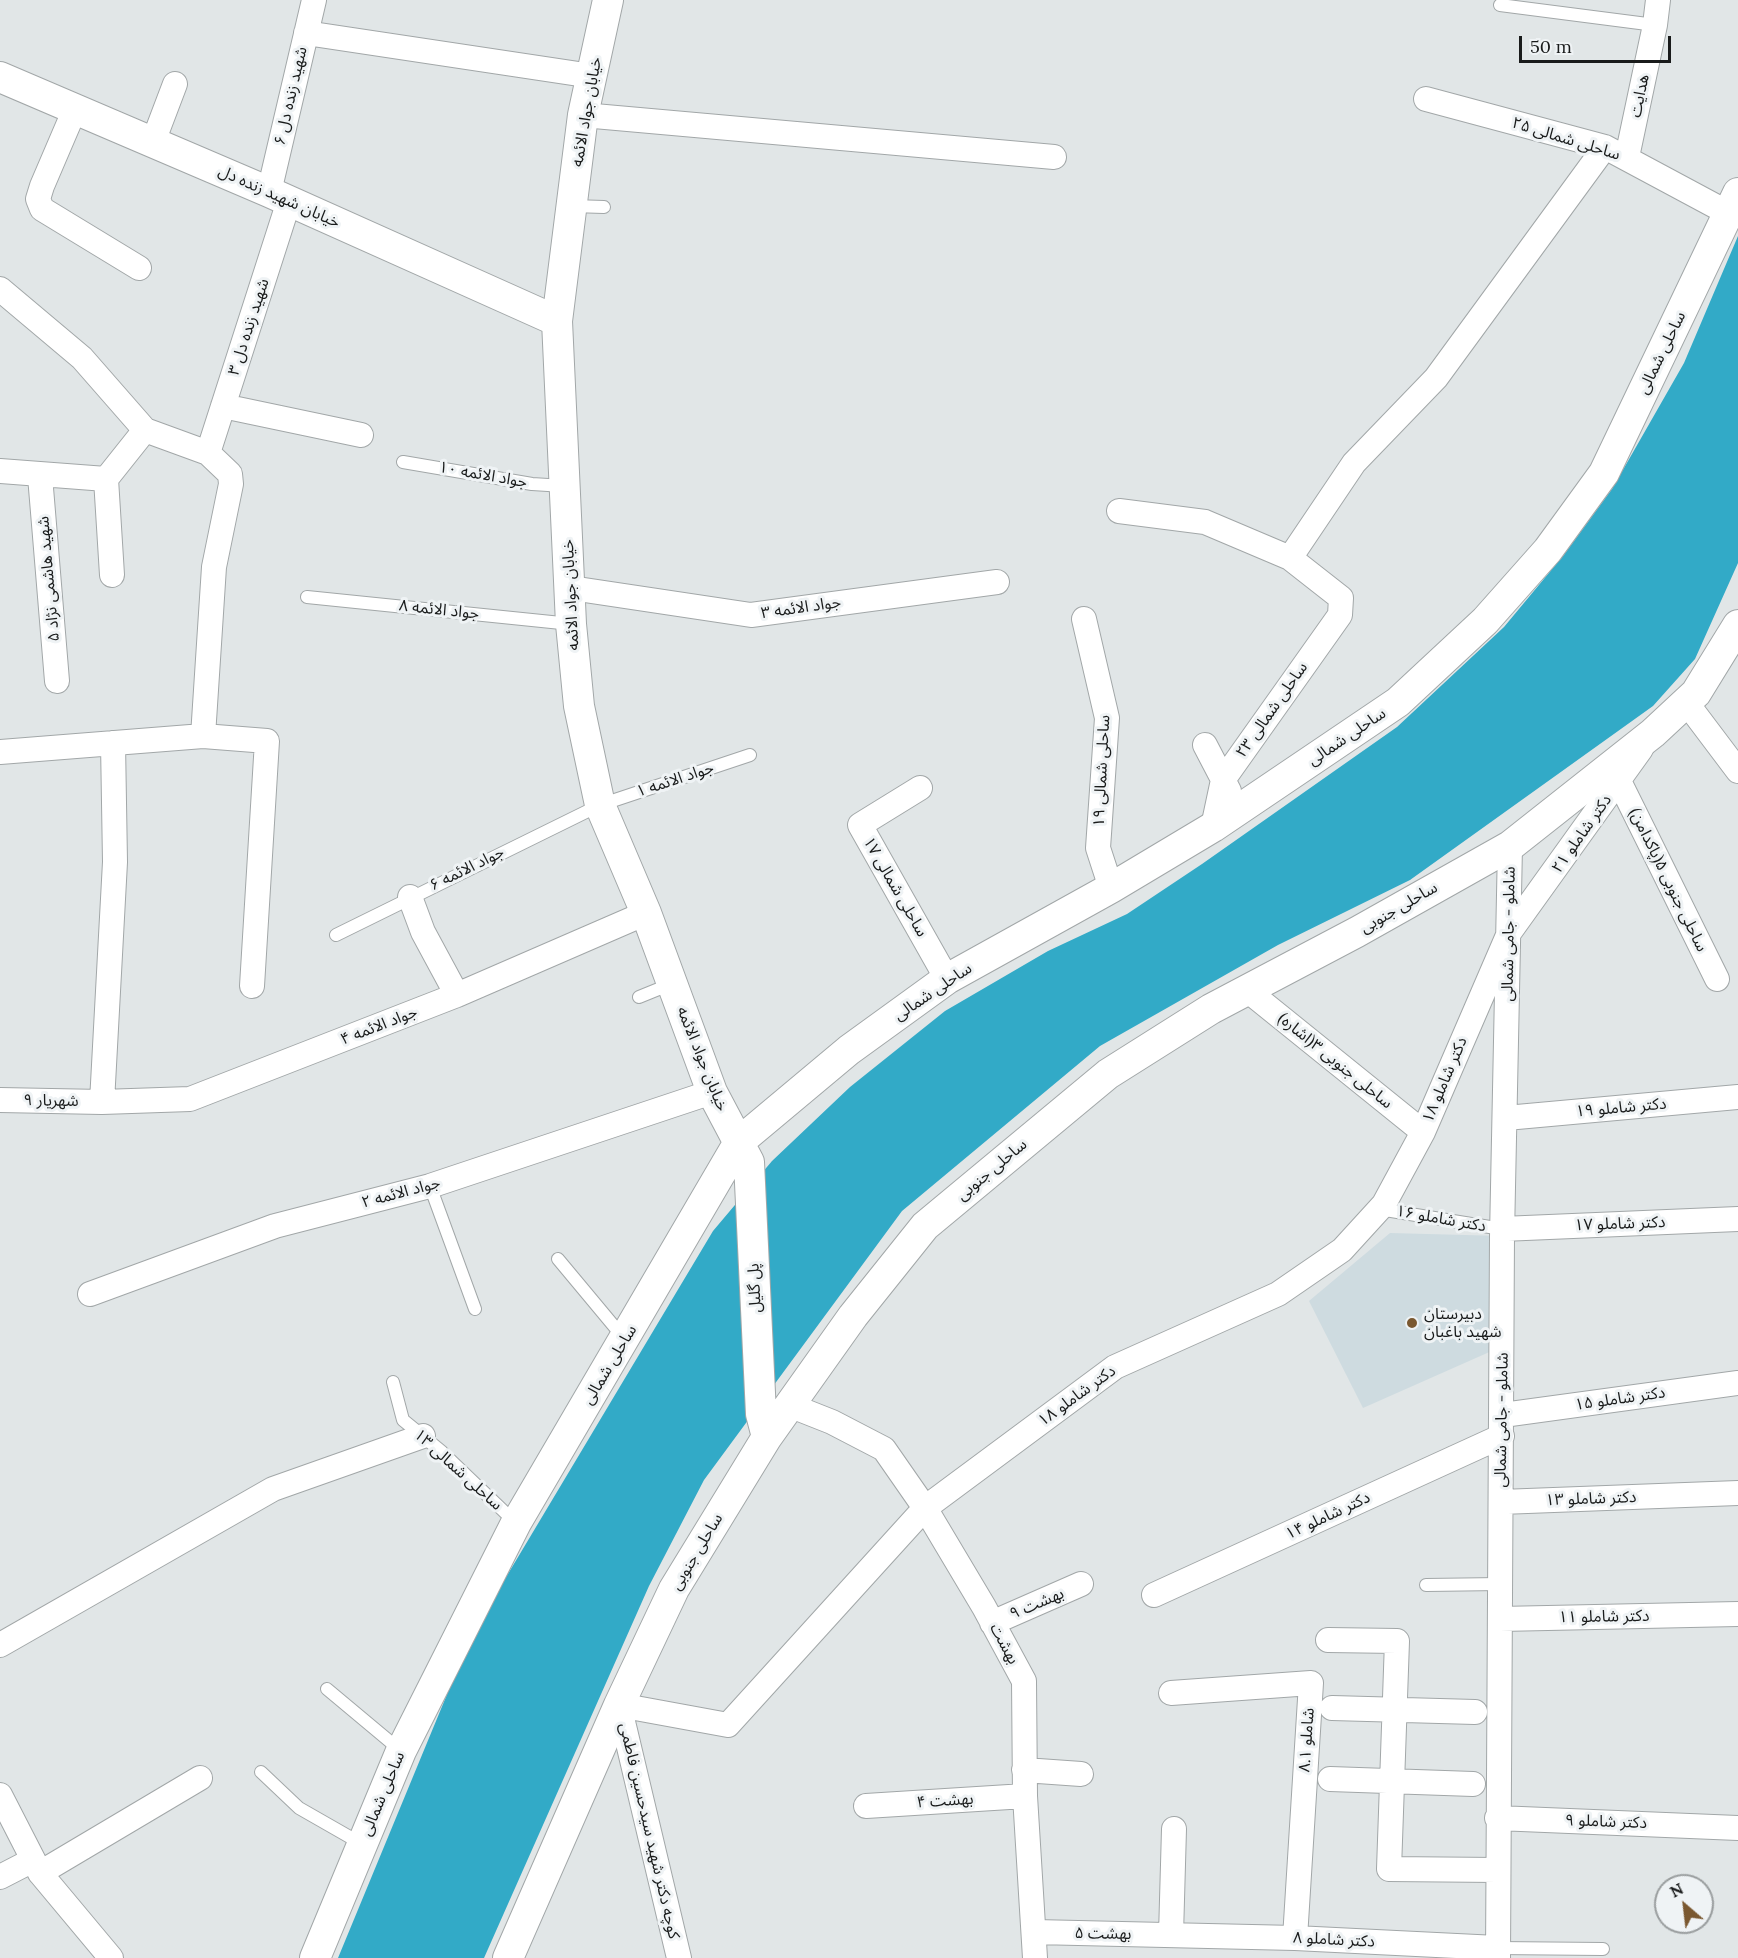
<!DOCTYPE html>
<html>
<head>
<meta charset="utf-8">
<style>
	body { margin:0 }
	#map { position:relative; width:1738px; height:1958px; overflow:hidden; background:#e1e6e7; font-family:Lora,serif }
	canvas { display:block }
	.north { position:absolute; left:1654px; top:1874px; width:60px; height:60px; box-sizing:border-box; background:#eff3f5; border:2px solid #999d9e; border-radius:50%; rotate:332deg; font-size:16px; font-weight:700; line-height:24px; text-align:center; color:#191b1b }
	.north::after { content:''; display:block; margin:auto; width:21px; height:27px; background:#7a5830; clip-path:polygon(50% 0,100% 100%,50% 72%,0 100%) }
	.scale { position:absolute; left:1519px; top:36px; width:152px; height:27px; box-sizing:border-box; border:3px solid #191b1b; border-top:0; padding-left:8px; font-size:18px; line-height:21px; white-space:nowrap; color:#191b1b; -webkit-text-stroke:4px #eff3f5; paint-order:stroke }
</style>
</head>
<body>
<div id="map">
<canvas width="1738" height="1958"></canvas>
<div class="north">N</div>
<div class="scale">50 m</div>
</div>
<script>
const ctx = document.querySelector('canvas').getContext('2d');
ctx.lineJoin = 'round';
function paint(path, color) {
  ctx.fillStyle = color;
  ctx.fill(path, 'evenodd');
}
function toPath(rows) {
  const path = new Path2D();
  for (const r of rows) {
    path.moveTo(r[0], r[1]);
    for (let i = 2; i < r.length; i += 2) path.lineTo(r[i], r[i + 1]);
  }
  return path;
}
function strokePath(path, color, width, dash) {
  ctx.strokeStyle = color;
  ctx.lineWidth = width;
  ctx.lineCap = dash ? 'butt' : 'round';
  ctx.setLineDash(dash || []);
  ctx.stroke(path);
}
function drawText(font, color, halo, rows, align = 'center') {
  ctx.font = font + ' Lora,"Noto Sans Arabic",serif';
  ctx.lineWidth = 6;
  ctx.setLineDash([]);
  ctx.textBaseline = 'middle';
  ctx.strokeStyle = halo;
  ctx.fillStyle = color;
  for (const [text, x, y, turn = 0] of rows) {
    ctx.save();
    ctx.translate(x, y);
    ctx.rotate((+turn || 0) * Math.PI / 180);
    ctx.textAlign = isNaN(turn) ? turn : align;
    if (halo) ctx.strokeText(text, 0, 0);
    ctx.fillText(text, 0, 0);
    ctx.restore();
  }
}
paint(toPath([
	[1390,1233,1502,1236,1503,1346,1363,1408,1309,1301]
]), '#cedbe0');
paint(toPath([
	[1738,236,1738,563,1695,659,1653,706,1410,880,1278,945,1100,1046,902,1211,704,1480,649,1586,484,1958,338,1958,472,1634,713,1231,772,1161,850,1087,945,1011,1048,951,1127,914,1202,864,1397,727,1504,627,1563,556,1612,489,1684,363]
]), '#32aac7');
const service = toPath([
	[1500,5,1655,25],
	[572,206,604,207],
	[403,462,532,484,564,486],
	[307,597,571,624],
	[336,935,600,805,750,755],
	[639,997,671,984],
	[430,1186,475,1309],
	[1379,1209,1502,1229],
	[558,1259,623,1337],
	[393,1382,403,1420,442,1452,516,1523],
	[1426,1585,1500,1584],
	[327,1689,400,1750],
	[261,1772,299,1808,362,1844],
	[1497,1948,1603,1949]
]);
const minor = toPath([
	[306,33,592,76],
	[1426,99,1605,147,1730,214],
	[75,109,42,186,38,199,42,209,139,268],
	[583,115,1054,157],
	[153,142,175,84],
	[1627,157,1655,25,1658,0],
	[269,192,314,0],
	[0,289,82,358,145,430,106,479],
	[223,406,361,435],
	[145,430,208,453,230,474,231,484,214,567,203,736],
	[208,453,289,201],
	[0,471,106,479],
	[40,476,57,681],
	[106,479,112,575],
	[1119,511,1205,522,1290,558,1341,598,1340,615,1223,780,1213,827],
	[1290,558,1354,463,1436,378,1605,147],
	[571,588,751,615,997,582],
	[1084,619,1107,718,1098,848,1111,888],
	[1686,702,1738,771],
	[1205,745,1229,791],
	[0,752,203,736,267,741,252,986],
	[1619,781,1717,979],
	[920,788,860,825,947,979],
	[410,897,423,932,457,995],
	[1247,990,1423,1132],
	[0,1100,102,1102,190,1099,457,995,646,913],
	[102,1102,115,862,113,743],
	[1506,1118,1738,1097],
	[1502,1229,1738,1219],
	[90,1294,275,1226,430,1186,712,1092],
	[789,1405,832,1422,884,1449,925,1508,984,1607,1024,1681,1025,1796,1035,1958],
	[1503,1415,1738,1383],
	[1501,1502,1738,1493],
	[1154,1595,1502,1436],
	[1500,1619,1738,1614],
	[992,1623,1081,1584],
	[1328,1640,1397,1641,1389,1869,1497,1870],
	[0,1645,273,1489,423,1436],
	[1171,1693,1311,1683,1295,1938],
	[1332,1708,1475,1712],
	[1024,1770,1081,1774],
	[1330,1779,1473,1784],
	[0,1795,40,1873,111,1958],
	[866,1806,1025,1796],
	[1497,1818,1738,1828],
	[40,1873,200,1778],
	[0,1877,33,1860],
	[1035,1932,1295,1938,1497,1948],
	[1171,1935,1174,1829],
	[679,1958,619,1705,728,1725,925,1508,1115,1367,1278,1294,1342,1250,1384,1204,1423,1132,1509,933,1641,749],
	[1498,1958,1502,1236,1510,846]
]);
const tertiary = toPath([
	[608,0,583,115,557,321,571,624,579,706,600,805,646,913,712,1092,749,1162,761,1414,767,1437],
	[0,77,269,192,557,321],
	[315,1958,401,1751,516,1523,739,1142,849,1050,947,979,1111,888,1213,827,1398,702,1485,621,1548,550,1604,473,1738,193],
	[508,1958,619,1705,674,1589,767,1437,853,1316,925,1226,1108,1074,1211,1009,1357,932,1510,846,1653,733,1696,693,1738,625]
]);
strokePath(service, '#a2a7a8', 14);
strokePath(minor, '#a2a7a8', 26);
strokePath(tertiary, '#a2a7a8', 32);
strokePath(service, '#fff', 12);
strokePath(minor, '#fff', 24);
strokePath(tertiary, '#fff', 30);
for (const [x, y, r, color] of [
	[1412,1323,6,"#7a5830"]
]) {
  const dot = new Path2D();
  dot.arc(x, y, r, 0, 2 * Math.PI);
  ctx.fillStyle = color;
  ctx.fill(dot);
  strokePath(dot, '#eff3f5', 2);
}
drawText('16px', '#191b1b', '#eff3f5', [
	["شهید زنده دل ۶",291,96,-77],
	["هدایت",1640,96,-78],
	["خیابان جواد الائمه",587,112,-80],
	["ساحلی شمالی ۲۵",1566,139,17],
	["خیابان شهید زنده دل",279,197,24],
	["شهید زنده دل ۳",249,327,-72],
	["ساحلی شمالی",1662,353,-64],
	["جواد الائمه ۱۰",483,475,10],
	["شهید هاشمی نژاد ۵",49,579,-95],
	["خیابان جواد الائمه",571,595,-93],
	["جواد الائمه ۳",801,608,-8],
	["جواد الائمه ۸",439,610,6],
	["ساحلی شمالی ۲۳",1272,710,-55],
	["ساحلی شمالی",1347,737,-34],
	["ساحلی شمالی ۱۹",1102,771,-87],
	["جواد الائمه ۱",675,780,-18],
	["دکتر شاملو ۲۱",1582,834,-55],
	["جواد الائمه ۶",467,869,-26],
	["ساحلی جنوبی ۵(پاکدامن)",1668,880,64],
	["ساحلی شمالی ۱۷",895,887,60],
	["ساحلی جنوبی",1399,908,-30],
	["شاملو - جامی شمالی",1509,934,-89],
	["ساحلی شمالی",933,992,-34],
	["جواد الائمه ۴",379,1026,-21],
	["خیابان جواد الائمه",702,1059,68],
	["ساحلی جنوبی ۳(اشاره)",1335,1061,39],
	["دکتر شاملو ۱۸",1445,1080,-67],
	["شهریار ۹",51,1101,1],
	["دکتر شاملو ۱۹",1621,1108,-5],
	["ساحلی جنوبی",992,1170,-40],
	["جواد الائمه ۲",401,1193,-15],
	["دکتر شاملو ۱۶",1441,1219,10],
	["دکتر شاملو ۱۷",1620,1224,-2],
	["پل گلیل",755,1288,-93],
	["ساحلی شمالی",610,1365,-59],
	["دکتر شاملو ۱۸",1077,1396,-36],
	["دکتر شاملو ۱۵",1620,1399,-8],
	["شاملو - جامی شمالی",1502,1420,-89],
	["ساحلی شمالی ۱۳",458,1470,42],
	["دکتر شاملو ۱۳",1591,1499,-2],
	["دکتر شاملو ۱۴",1328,1516,-25],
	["ساحلی جنوبی",697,1552,-59],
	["بهشت ۹",1037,1604,-23],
	["دکتر شاملو ۱۱",1604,1617,-1],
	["بهشت",1004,1644,62],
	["شاملو ۸.۱",1307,1740,-86],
	["ساحلی شمالی",383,1794,-67],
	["بهشت ۴",945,1801,-4],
	["دکتر شاملو ۹",1606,1822,2],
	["کوچه دکتر شهید سیدحسین فاطمی",649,1831,77],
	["بهشت ۵",1103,1934,1],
	["دکتر شاملو ۸",1334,1940,3]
]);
drawText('16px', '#191b1b', '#eff3f5', [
	["دبیرستان",1424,1314],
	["شهید باغبان",1424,1332]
], 'left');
</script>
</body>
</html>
